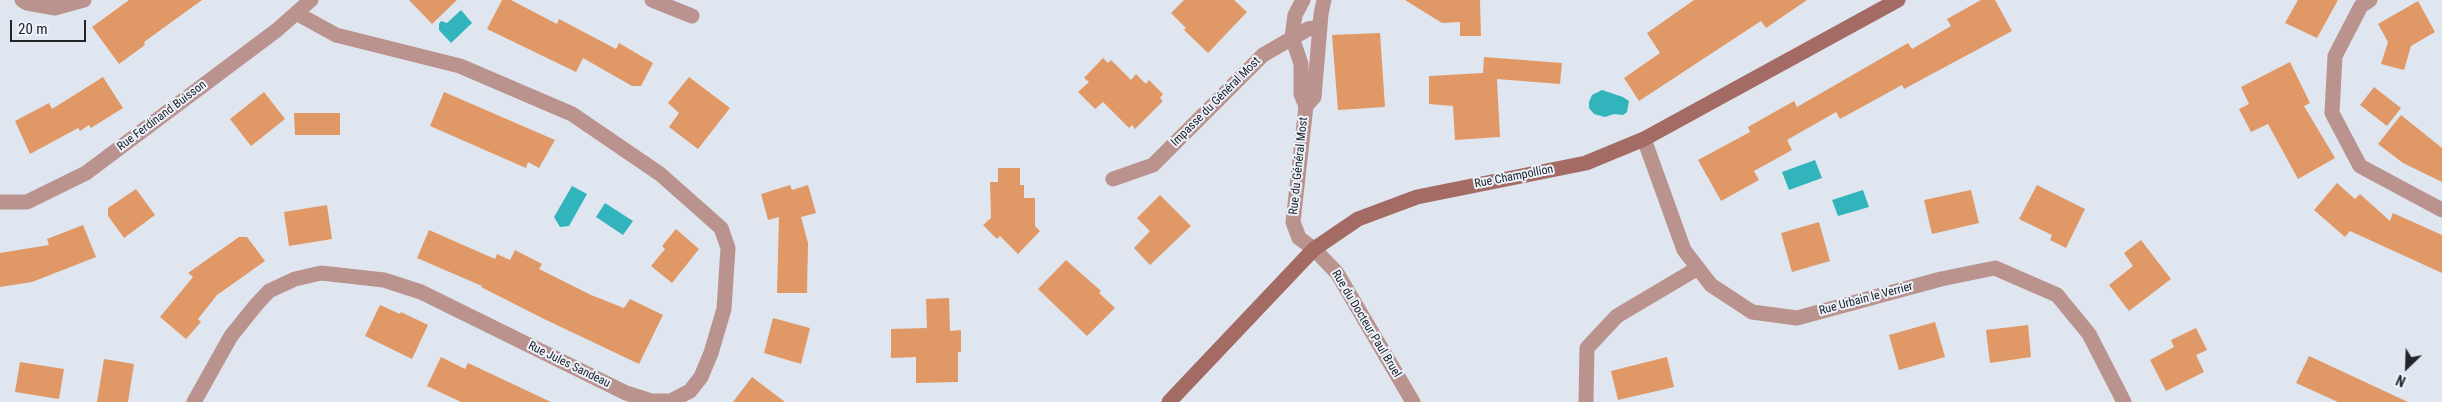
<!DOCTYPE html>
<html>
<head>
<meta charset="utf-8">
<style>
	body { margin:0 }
	#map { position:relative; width:2442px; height:402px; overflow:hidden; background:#dfe6ef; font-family:"Roboto Condensed",sans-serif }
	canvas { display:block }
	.north { position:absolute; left:2382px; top:342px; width:50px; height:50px; -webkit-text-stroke:4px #edf3fc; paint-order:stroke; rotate:204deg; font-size:14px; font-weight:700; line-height:20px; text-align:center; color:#222428 }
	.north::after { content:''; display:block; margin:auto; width:18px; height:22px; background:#222428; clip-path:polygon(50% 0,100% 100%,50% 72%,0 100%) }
	.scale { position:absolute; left:10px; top:20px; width:76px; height:22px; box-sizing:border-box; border:2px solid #222428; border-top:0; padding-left:6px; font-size:15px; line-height:18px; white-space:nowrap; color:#222428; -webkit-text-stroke:4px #edf3fc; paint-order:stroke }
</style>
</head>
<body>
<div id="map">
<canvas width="2442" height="402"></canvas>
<div class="north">N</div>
<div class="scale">20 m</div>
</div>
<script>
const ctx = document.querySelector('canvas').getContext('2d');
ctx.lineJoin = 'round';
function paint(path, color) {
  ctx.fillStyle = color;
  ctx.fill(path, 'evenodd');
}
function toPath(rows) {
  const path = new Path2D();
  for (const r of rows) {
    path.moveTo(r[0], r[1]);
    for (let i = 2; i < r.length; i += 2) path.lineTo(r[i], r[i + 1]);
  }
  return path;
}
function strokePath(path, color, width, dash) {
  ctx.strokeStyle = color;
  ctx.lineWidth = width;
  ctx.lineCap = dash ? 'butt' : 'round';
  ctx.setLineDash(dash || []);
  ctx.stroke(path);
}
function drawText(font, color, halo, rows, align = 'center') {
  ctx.font = font + ' "Roboto Condensed",sans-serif';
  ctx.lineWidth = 4;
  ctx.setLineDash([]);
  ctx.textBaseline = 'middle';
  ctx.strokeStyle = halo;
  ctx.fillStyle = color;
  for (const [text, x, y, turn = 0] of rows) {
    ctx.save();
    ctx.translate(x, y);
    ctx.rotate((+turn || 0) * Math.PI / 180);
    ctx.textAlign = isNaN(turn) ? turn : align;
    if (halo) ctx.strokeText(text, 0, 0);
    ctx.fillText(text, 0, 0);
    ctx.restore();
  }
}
paint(toPath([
	[461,10,472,23,451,43,439,30,439,24,441,21,447,23],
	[1602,90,1623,97,1629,101,1627,112,1623,115,1614,114,1605,117,1594,114,1589,108,1589,102,1592,95],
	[1815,160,1822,178,1789,190,1782,172],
	[572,186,587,194,569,226,560,227,554,217],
	[1863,190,1869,207,1838,216,1832,200],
	[605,203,633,221,623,235,596,217]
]), '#32b4bc');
paint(toPath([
	[129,0,202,0,144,42,145,45,119,64,92,27],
	[409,0,457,0,432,24],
	[502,0,511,0,557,24,559,19,616,49,619,43,653,63,641,86,632,86,583,58,576,72,487,29],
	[1184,0,1234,0,1247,12,1208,53,1184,30,1186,28,1171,13],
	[1405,0,1480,0,1481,36,1460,36,1460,22,1442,23],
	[1694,0,1807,0,1766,28,1761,21,1639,101,1624,78,1660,53,1647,33],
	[1981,0,1995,0,2012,31,1904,89,1902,85,1840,119,1836,112,1787,140,1792,150,1754,171,1759,180,1721,201,1698,160,1750,132,1748,127,1794,101,1797,107,1908,43,1912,49,1951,26,1947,19],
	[2298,0,2338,0,2317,38,2285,23],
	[2418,1,2435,32,2411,46,2404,70,2381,64,2388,42,2378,24],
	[1380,33,1385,107,1338,110,1332,35],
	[1484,57,1562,63,1560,84,1497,79,1500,137,1455,140,1453,106,1429,104,1429,76,1483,73],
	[1103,58,1108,63,1111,60,1131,80,1136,74,1146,84,1149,80,1163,94,1160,98,1163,101,1135,129,1132,125,1129,128,1103,102,1095,109,1078,92,1089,82,1084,78],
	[2290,62,2310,103,2304,106,2335,158,2298,179,2268,124,2251,132,2239,109,2249,104,2241,87],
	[103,77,123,108,91,128,89,125,80,131,78,128,30,154,15,121,49,103,52,109],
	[689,77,730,108,698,149,669,127,679,113,668,103],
	[2374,87,2401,108,2387,126,2360,105],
	[264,92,285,119,251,146,230,119],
	[444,92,555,140,539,168,528,162,526,168,430,126],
	[294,113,340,113,340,135,295,135],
	[2401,115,2442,148,2442,182,2403,163,2378,144],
	[998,168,1020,168,1020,185,1024,185,1024,198,1035,198,1035,226,1040,231,1018,254,1000,236,997,239,983,225,991,218,990,182,998,182],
	[2337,183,2355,199,2360,194,2390,221,2393,213,2442,235,2442,273,2350,231,2345,237,2314,210],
	[790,185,792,190,808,185,816,213,801,217,808,243,807,293,777,293,779,217,768,220,761,194],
	[2037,185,2085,209,2066,248,2050,240,2052,235,2019,219],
	[136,189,155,215,124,238,108,216,108,208],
	[1971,190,1979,223,1932,234,1924,200],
	[1160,195,1191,226,1150,265,1134,248,1150,231,1137,218],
	[327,205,332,239,289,246,284,212],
	[1819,222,1830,261,1792,272,1781,233],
	[83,225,96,257,32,282,0,287,0,253,49,245,47,239],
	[676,229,699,249,672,283,651,266,665,249,662,246],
	[429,230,495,259,497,254,510,260,515,250,542,264,539,269,591,295,624,308,630,299,663,315,639,364,542,318,481,287,482,286,417,258],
	[239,237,247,237,265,261,217,295,198,319,201,322,186,339,160,317,193,277,188,273],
	[2141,240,2171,279,2129,311,2109,285,2133,266,2124,253],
	[1066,260,1101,291,1099,293,1115,308,1087,336,1038,289],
	[949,298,950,331,961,330,961,352,958,352,958,382,916,383,916,357,891,358,891,329,927,328,926,299],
	[380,305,400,314,401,312,428,325,412,359,365,336],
	[773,318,810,328,801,364,764,353],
	[1935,322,1945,357,1899,370,1889,335],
	[2028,325,2031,357,1990,363,1986,330],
	[2196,328,2207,350,2196,355,2204,372,2166,391,2150,360,2174,347,2171,340],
	[2309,356,2408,402,2338,402,2296,383],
	[441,357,465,369,468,363,551,402,461,402,427,386],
	[1667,357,1674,387,1618,400,1611,371],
	[104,359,134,364,128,402,97,402],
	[20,362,64,369,59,399,15,392],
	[752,377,785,402,733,402]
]), '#e09966');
strokePath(toPath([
	[22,0,27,3,55,8,84,0],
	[652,0,692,16],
	[1303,0,1295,15,1292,37,1301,64,1301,94,1306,106,1293,222,1299,238,1314,249,1337,273,1413,402],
	[2370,0,2361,6,2335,56,2332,113,2360,166,2442,210],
	[1306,106,1314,97,1321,14,1324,0],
	[1644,139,1684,250,1711,285,1752,312,1797,318,1941,279,1995,268,2057,295,2089,334,2124,402],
	[1113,179,1153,165,1263,55,1308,29,1320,27],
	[0,202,27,202,86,173,277,30,311,0],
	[194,402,231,336,256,305,269,291,295,279,321,273,384,280,421,292,626,393,651,401,671,401,690,391,701,377,711,353,724,309,728,248,721,228,660,174,572,114,460,66,336,35,296,13],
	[1586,402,1587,348,1617,316,1698,268]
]), '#bb938e', 15);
strokePath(toPath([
	[1169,402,1314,249,1358,219,1417,197,1586,163,1644,139,1898,0]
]), '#a46b64', 15);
drawText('12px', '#222428', '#edf3fc', [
	["Impasse du Général Most",1216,102,-45],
	["Rue Ferdinand Buisson",162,116,-37],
	["Rue du Général Most",1299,166,-84],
	["Rue Champollion",1514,177,-11],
	["Rue Urbain le Verrier",1866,299,-15],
	["Rue du Docteur Paul Bruel",1366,324,59],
	["Rue Jules Sandeau",569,365,26]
]);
</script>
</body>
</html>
